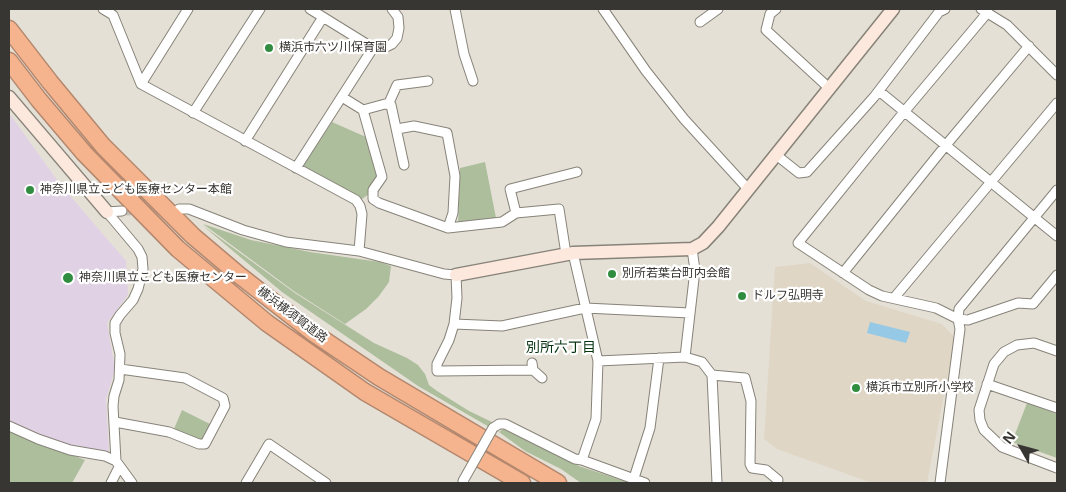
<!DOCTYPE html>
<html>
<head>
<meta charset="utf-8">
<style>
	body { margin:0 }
	#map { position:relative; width:1066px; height:492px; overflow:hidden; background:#e5e0d6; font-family:"Noto Sans",sans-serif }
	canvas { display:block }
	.frame { position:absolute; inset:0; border:10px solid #383632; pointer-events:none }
	.north { position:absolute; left:996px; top:422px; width:50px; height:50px; -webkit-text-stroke:4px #fff; paint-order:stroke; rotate:308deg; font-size:14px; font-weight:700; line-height:20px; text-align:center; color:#383632 }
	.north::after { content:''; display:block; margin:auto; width:18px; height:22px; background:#383632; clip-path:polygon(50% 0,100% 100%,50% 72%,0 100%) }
</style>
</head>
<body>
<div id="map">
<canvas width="1066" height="492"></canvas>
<div class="frame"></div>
<div class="north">N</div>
</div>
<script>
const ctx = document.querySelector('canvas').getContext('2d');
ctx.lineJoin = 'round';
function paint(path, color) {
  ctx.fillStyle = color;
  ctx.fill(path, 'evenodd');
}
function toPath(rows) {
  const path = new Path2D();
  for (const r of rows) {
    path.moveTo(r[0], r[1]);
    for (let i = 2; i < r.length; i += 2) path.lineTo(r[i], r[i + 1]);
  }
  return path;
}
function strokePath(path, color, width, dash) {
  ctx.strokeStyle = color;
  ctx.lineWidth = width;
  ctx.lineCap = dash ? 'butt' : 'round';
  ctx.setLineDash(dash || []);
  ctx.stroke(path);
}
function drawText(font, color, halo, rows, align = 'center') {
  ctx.font = font + ' "Noto Sans","Noto Sans JP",sans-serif';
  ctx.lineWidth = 4.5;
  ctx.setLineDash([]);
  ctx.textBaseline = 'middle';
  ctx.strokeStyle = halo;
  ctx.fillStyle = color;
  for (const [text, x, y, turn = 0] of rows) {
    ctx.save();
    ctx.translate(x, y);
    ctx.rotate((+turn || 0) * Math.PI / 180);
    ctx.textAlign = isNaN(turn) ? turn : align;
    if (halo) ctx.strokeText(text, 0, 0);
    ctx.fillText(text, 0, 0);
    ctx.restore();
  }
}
paint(toPath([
	[810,263,866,301,942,324,955,338,927,483,872,483,777,449,764,439,775,267]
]), '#dfd6c5');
paint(toPath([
	[9,113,60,184,126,261,128,295,107,323,115,369,106,399,109,454,62,444,9,421]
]), '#e0d1e4');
paint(toPath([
	[332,122,366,137,377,176,369,194,362,199,303,166],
	[485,162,496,218,458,224,460,168],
	[203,224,251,240,310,252,380,262,391,266,389,282,379,296,366,309,345,324,295,292],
	[202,225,295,293,374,343,407,358,418,365,425,374,429,385,437,391,469,411,494,423,491,428,418,386,282,292],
	[1027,403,1057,414,1057,458,1012,442],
	[182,410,210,424,204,438,199,440,174,429],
	[503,429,579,466,630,483,581,483,561,469,525,451,499,432],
	[9,431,85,460,72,483,9,483]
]), '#adbe9c');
paint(toPath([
	[870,322,910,332,906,343,867,333]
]), '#95c9e6');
strokePath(toPath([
	[122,211,166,210]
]), '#c2beb5', 9, [9, 4.5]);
const street = toPath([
	[103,9,113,15,141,84,356,200,360,206,362,214,359,251],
	[310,9,373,48],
	[455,9,464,54,473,81],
	[603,9,646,71,684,119,748,189],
	[776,9,770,14,766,30,829,88],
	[981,9,1007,25,1057,75],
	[988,12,904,112,798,243,869,290,882,296,936,308,958,319,968,320,1018,303,1033,304,1057,275],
	[700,22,718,9],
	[141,84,188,9],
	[879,91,1057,236],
	[342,97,363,110,382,177,373,190,373,199,379,203,448,228,453,213,455,176,447,133,414,126,397,129],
	[388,105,397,85,428,81],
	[363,110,385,104,391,105,404,165],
	[193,113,260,9],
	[245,141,323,17],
	[775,154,799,173,807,172,874,97,939,12,945,9],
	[296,168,373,48,384,48,392,44,397,38,399,28,398,17,392,9],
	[179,209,189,209,243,230,268,237,286,242,359,251,444,274,456,275,457,298,454,324,449,340,437,364,437,371,533,370],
	[107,212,138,249,142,257,143,269,138,289,133,300,120,315,115,323,115,333,120,354,119,380,114,396,113,406,116,461],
	[107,212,122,211],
	[516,213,510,189,577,172],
	[448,228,502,222,516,213,559,209,566,254],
	[573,253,598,361,596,419,582,460,645,483],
	[843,273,946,145,1029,46],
	[894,298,1057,103],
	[454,324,502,326,585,308,690,313],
	[1057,351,1034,343,1017,345,1004,352,994,364,979,410,980,420,984,430,1002,447,1057,468],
	[685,357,695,270,692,249],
	[598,361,685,357,702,362,712,375,717,483],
	[532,363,533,370,542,378],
	[712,375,745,378,751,401,750,464,752,468,766,470,778,480],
	[987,384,1057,408],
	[115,422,169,432,199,444,205,444,225,406,223,398,185,378,120,369],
	[9,426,38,439,70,450,105,456,116,461,132,483],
	[493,428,499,424,505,424,575,459,582,460],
	[634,478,650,428,659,358],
	[111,483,119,467],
	[246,483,269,444,326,483],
	[940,483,960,329,958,319,959,309,1057,190]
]);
const secondary = toPath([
	[9,97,107,212],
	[456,275,573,253,692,249,703,243,718,227,893,9]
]);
const highway = toPath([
	[9,29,50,82,103,146,193,236,239,275,312,332,379,377,558,483],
	[9,61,39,100,84,153,178,249,267,323,365,392,522,483]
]);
strokePath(street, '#878379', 11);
strokePath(secondary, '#878379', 15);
strokePath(highway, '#b4886e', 19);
strokePath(street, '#fff', 9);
strokePath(secondary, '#fce8dd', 12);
strokePath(highway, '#f6b48e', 16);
const streetBridge = toPath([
	[464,483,463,481,493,428]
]);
strokePath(streetBridge, '#878379', 11, []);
strokePath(streetBridge, '#fff', 9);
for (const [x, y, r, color] of [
	[269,48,5,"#308d3f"],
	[30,190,5,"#308d3f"],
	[612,274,5,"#308d3f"],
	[68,278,6,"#308d3f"],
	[742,296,5,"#308d3f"],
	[856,388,5,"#308d3f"]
]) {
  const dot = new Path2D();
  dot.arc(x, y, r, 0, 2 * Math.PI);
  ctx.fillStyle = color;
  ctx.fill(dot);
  strokePath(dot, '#fff', 2);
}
drawText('12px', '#383632', '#fff', [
	["横浜市六ツ川保育園",279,48],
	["神奈川県立こども医療センター本館",40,190],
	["別所若葉台町内会館",622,274],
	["神奈川県立こども医療センター",79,278],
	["ドルフ弘明寺",752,296],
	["横浜市立別所小学校",866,388]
], 'left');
drawText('12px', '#383632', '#fff', [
	["横浜横須賀道路",292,315,37]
]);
drawText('14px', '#05340f', '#fff', [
	["別所六丁目",561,348]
]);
</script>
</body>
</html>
